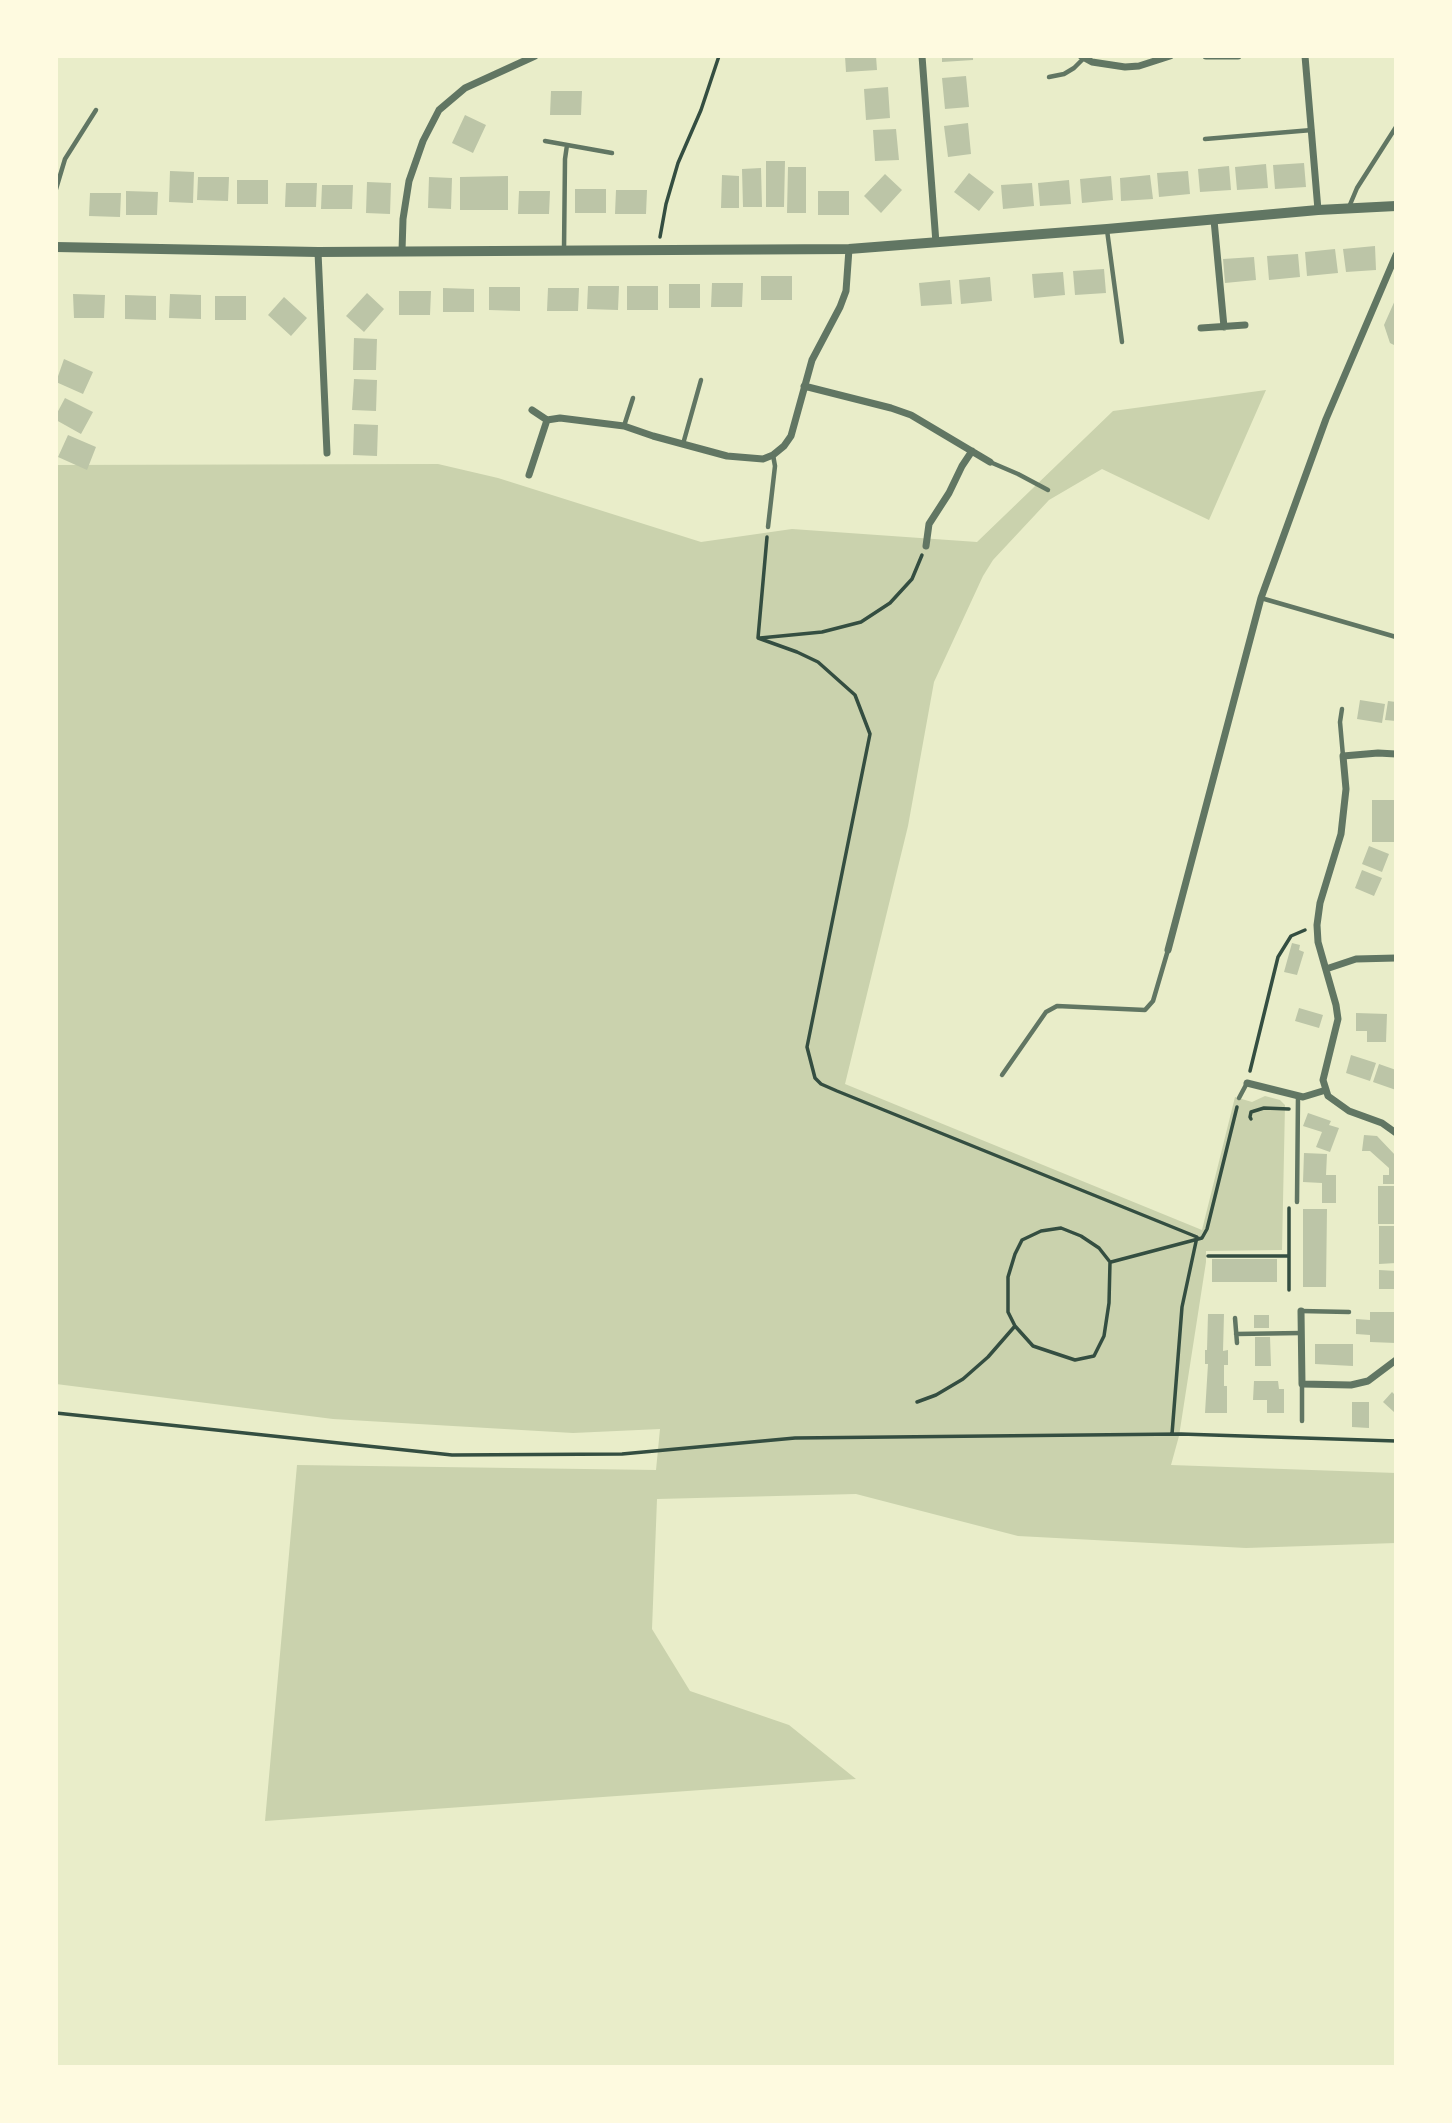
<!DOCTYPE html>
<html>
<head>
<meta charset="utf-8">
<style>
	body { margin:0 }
	#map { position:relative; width:1452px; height:2123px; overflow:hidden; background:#e9edc9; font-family:Ubuntu,sans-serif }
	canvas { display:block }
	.frame { position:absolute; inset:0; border:58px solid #fefae0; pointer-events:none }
</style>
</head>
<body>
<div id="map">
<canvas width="1452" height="2123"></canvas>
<div class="frame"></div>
</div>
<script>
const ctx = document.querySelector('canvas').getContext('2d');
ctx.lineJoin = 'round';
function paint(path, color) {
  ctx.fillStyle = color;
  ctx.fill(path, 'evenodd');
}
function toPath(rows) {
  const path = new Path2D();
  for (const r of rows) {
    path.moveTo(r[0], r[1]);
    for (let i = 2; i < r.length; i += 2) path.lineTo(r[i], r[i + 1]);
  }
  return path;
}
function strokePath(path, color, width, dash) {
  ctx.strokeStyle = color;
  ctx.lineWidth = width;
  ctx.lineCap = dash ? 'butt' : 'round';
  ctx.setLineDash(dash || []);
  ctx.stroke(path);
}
paint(toPath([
	[1266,390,1209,520,1102,469,1049,500,993,560,983,576,934,682,908,826,845,1084,1202,1230,1235,1097,1252,1102,1265,1096,1280,1100,1285,1105,1282,1250,1206,1251,1206,1262,1179,1436,1171,1465,1396,1473,1396,1543,1246,1548,1018,1536,856,1494,657,1499,652,1629,690,1691,789,1725,856,1779,265,1821,297,1465,656,1470,660,1429,573,1433,333,1419,56,1384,56,465,438,464,498,478,701,542,792,529,977,542,1113,411]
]), '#cad2ad');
paint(toPath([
	[845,56,876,56,877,70,846,72],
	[942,56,973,56,973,60,942,62],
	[966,76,969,107,945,109,942,78],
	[888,87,890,118,866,120,864,89],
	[551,91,582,91,581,115,550,115],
	[465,115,486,125,473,153,452,143],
	[968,123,971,154,948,157,944,126],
	[896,129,899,160,875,161,873,130],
	[766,161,785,161,784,207,766,207],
	[1304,163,1306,187,1275,189,1273,165],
	[1266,164,1268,188,1237,190,1235,167],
	[1229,166,1231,190,1200,192,1198,169],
	[788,167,806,167,806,213,787,213],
	[761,168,762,207,743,207,742,169],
	[170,171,194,172,193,203,169,202],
	[1188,171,1190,194,1159,197,1157,173],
	[969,173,994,192,979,211,954,192],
	[885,174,902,190,881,213,864,196],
	[722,175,739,176,739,208,721,208],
	[1150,175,1153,199,1121,201,1120,178],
	[508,176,508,210,460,210,460,177],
	[1111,176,1113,200,1082,203,1080,179],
	[198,177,229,177,228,201,197,200],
	[429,177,452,178,451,209,428,208],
	[237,180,268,180,268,204,237,204],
	[1069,180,1071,204,1040,206,1038,183],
	[367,182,391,183,390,214,366,213],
	[286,183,317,183,316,207,285,207],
	[1032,183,1034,206,1003,209,1001,185],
	[322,185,353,185,352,209,321,209],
	[575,189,606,189,606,213,575,213],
	[616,190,647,190,646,214,615,214],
	[126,191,158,192,157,215,126,215],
	[519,191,550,191,549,214,518,214],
	[818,191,849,191,849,215,818,215],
	[90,193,121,193,120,217,89,216],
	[1375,246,1376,270,1346,272,1343,249],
	[1335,249,1338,273,1307,276,1305,252],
	[1298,254,1300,277,1269,280,1267,256],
	[1254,257,1256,280,1225,283,1223,259],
	[1104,269,1106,293,1075,295,1073,271],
	[1063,272,1065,295,1034,298,1032,274],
	[761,276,792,276,792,300,761,300],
	[990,277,992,301,961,304,959,280],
	[950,280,952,304,921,306,919,283],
	[712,283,743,283,742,307,711,307],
	[669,284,700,284,700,308,669,308],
	[588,286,619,286,618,310,587,309],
	[627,286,658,286,658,310,627,310],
	[489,287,520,287,520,311,489,310],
	[443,288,474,289,474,312,443,312],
	[548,288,579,288,578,311,547,311],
	[399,291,431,291,430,315,399,315],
	[367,293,384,309,364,332,346,316],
	[73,294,105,295,104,318,74,318],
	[170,294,201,295,201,319,169,318],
	[125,295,156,296,156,320,125,319],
	[215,296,246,296,246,320,215,320],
	[284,297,307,318,291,336,268,315],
	[1396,298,1396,346,1390,343,1384,325],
	[354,338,377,339,376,370,353,370],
	[64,359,93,372,83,394,56,382],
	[354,379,377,380,376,411,352,410],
	[65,398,93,412,81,434,56,420,56,415],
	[354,424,378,425,377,456,353,455],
	[68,435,96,447,87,470,58,457],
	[1360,700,1385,704,1382,723,1357,719],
	[1388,701,1396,702,1396,721,1385,720],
	[1372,800,1396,800,1396,842,1372,842],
	[1369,846,1389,854,1382,872,1362,864],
	[1362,870,1382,878,1374,896,1355,888],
	[1292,943,1300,945,1299,950,1304,952,1297,975,1284,972],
	[1299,1008,1323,1015,1319,1028,1295,1021],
	[1356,1013,1387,1014,1386,1042,1367,1042,1367,1031,1356,1031],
	[1351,1055,1376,1063,1370,1081,1346,1073],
	[1379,1064,1396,1070,1396,1090,1373,1082],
	[1308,1113,1331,1121,1329,1125,1339,1128,1330,1152,1316,1147,1322,1132,1303,1126],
	[1364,1135,1377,1136,1396,1156,1395,1184,1383,1184,1383,1175,1389,1175,1389,1168,1370,1151,1362,1151],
	[1304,1153,1327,1154,1326,1175,1336,1175,1336,1203,1322,1203,1322,1183,1303,1182],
	[1378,1186,1396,1186,1396,1224,1378,1224],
	[1303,1209,1327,1209,1326,1287,1303,1287],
	[1379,1226,1396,1226,1396,1263,1379,1264],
	[1212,1259,1277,1259,1277,1282,1212,1282],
	[1379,1270,1396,1271,1396,1289,1379,1289],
	[1370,1312,1396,1312,1396,1343,1370,1342,1370,1335,1356,1334,1356,1319,1370,1320],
	[1208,1314,1224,1314,1223,1351,1228,1350,1228,1365,1224,1365,1224,1386,1227,1386,1227,1413,1205,1413,1208,1364,1205,1364,1205,1350,1207,1350],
	[1254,1315,1269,1315,1269,1328,1254,1328],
	[1255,1337,1270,1337,1271,1366,1255,1366],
	[1315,1344,1353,1344,1353,1366,1315,1364],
	[1254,1381,1278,1381,1279,1389,1284,1389,1284,1413,1267,1413,1267,1400,1253,1400],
	[1392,1392,1396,1396,1396,1411,1394,1412,1383,1402],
	[1352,1402,1369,1402,1369,1428,1352,1427]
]), '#bcc5a7');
strokePath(toPath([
	[660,237,666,204,678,163,701,110,719,56],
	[767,537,758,638,797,652,818,662,855,695,870,734,807,1047,815,1078,821,1084,837,1091,1197,1237,1182,1307,1172,1434],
	[760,638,822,632,861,622,890,603,912,579,922,555],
	[1250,1071,1278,957,1291,936,1305,930],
	[1251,1119,1250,1117,1251,1112,1264,1108,1289,1109],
	[1061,1228,1081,1236,1099,1248,1110,1262,1109,1303,1104,1336,1094,1356,1075,1360,1033,1346,1015,1326,1008,1312,1008,1277,1015,1254,1022,1240,1041,1231,1061,1228],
	[1208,1256,1289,1256],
	[1111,1262,1202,1238,1207,1229,1237,1107],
	[1289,1290,1289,1208],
	[917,1402,936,1395,963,1379,988,1357,1015,1326],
	[56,1413,452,1455,622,1454,795,1438,1181,1434,1396,1441]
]), '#344e41', 3.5);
strokePath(toPath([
	[1049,77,1064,74,1074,68,1084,58],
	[1205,139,1312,130],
	[545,141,612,153],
	[56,189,65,159,96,110],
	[1349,207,1357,188,1396,127],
	[1107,230,1122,342],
	[564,250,565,159,567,145],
	[624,426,633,398],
	[683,444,701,380],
	[990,462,1018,474,1048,490],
	[768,527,775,466,773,455],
	[1261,598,1396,637],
	[1342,709,1340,722,1343,756],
	[1002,1075,1046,1012,1057,1006,1145,1010,1153,1001,1168,950],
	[1239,1098,1247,1083],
	[1297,1202,1298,1096],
	[1301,1311,1349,1312],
	[1235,1318,1237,1343],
	[1236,1334,1301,1333],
	[1302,1421,1302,1384]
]), '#617663', 4.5);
strokePath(toPath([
	[922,56,936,243],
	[1081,56,1092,62,1125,67,1139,66,1170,56],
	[1206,56,1238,56],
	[1305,56,1318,210],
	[1214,220,1224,327],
	[402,251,403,219,409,181,423,141,439,110,465,88,535,56],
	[318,252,327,453],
	[1201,328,1245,325],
	[804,386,891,408,911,415,990,462],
	[532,410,547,420],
	[529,475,547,420,560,418,624,426,653,436,727,456,763,459,773,455,784,446,791,436,812,360,840,307,846,291,849,249],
	[926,546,929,524,949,493,962,466,972,451],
	[1396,754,1378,753,1343,756,1346,789,1341,834,1320,903,1317,925,1318,942,1336,1005,1338,1019,1323,1080,1328,1096,1349,1111,1382,1123,1396,1133],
	[1168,950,1261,598,1326,419,1396,255],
	[1326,969,1356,959,1396,958],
	[1247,1083,1303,1097,1326,1090],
	[1301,1311,1302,1384,1351,1385,1368,1381,1396,1360]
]), '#617663', 7);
strokePath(toPath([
	[56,247,318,252,849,249,1107,229,1318,210,1396,206]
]), '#617663', 10);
</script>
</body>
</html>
